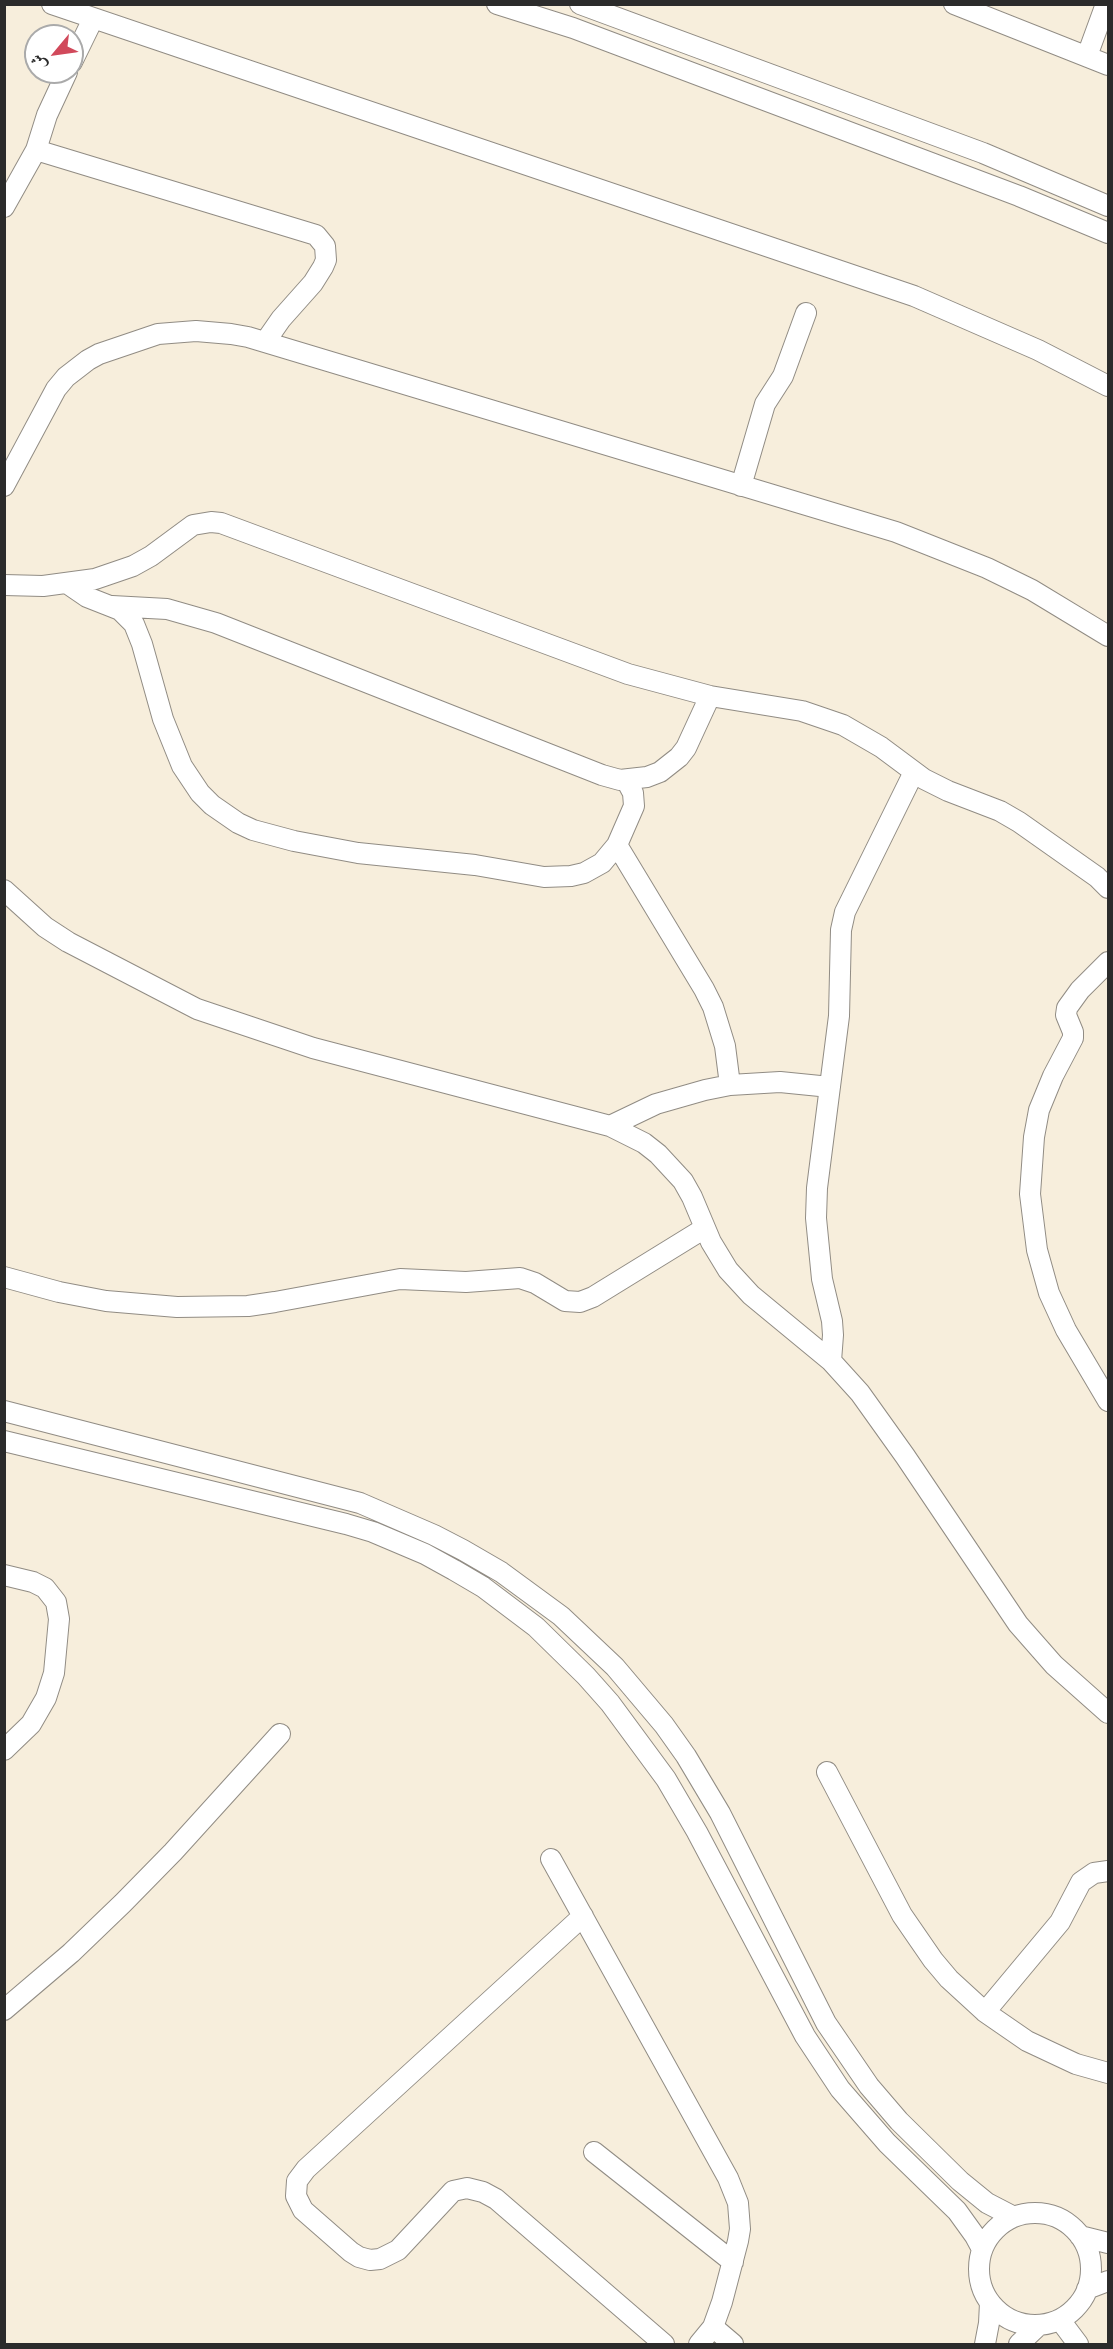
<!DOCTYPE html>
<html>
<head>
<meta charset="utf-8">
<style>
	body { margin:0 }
	#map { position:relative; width:1113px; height:2349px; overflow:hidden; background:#f7eedc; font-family:"IM FELL English",Amiri,serif }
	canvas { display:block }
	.frame { position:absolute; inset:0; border:6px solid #2b2b2b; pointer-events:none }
	.north { position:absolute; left:24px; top:24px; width:60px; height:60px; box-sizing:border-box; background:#fff; border:2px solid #aaa; border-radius:50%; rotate:241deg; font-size:16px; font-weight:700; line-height:24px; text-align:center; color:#2b2b2b }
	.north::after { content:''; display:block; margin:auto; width:21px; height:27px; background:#d1495b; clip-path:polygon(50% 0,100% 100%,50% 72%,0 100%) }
</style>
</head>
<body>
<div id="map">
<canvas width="1113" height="2349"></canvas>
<div class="frame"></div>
<div class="north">ش</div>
</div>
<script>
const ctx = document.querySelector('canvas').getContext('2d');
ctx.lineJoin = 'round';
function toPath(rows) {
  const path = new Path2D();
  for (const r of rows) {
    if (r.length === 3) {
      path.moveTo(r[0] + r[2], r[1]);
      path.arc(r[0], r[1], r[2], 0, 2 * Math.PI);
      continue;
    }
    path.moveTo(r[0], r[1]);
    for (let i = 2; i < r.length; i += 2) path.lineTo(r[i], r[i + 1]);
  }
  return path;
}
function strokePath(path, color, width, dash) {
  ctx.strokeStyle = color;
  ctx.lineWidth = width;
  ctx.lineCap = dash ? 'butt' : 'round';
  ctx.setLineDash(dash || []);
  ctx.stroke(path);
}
const minor = toPath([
	[52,4,914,296,1038,350,1108,386],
	[497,4,573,28,1019,196,1108,233],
	[580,4,983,153,1108,206],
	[954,4,1108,65],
	[1087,56,1106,4],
	[72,62,93,19],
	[36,150,316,235,325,246,326,260,323,267,313,283,281,319,265,342],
	[4,207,36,150,47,115,67,72],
	[4,486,56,389,66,377,88,360,99,354,158,334,196,331,231,334,248,337,896,532,987,568,1032,590,1108,636],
	[741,486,765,404,783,376,806,313],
	[68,584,87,597,120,610,134,624,142,644,163,719,182,766,200,793,212,805,238,823,253,830,294,841,358,853,475,865,544,877,571,876,584,873,602,863,617,845,634,806,633,793,626,780],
	[4,585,43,586,95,579,133,566,151,556,193,525,211,522,221,523,628,674,710,696,802,711,843,725,881,747,924,779,948,791,1000,811,1019,822,1097,877,1108,888],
	[112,606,167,609,216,623,602,775,620,780,647,777,660,772,679,757,686,748,710,696],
	[617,845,704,989,713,1007,725,1046,730,1085],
	[4,890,45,927,68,942,197,1009,313,1048,610,1126,644,1143,658,1154,683,1181,692,1197,711,1242,728,1270,751,1295,831,1361,860,1393,905,1456,1018,1624,1054,1665,1108,1713],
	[1108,962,1080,990,1067,1008,1066,1015,1073,1032,1073,1038,1053,1076,1039,1110,1034,1137,1030,1194,1037,1250,1049,1293,1066,1330,1108,1401],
	[610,1126,656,1104,705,1090,730,1085,780,1082,830,1087],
	[4,1277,59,1292,106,1301,177,1307,248,1306,275,1302,400,1279,466,1282,520,1278,535,1283,565,1301,580,1302,593,1297,705,1228],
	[831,1361,833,1335,832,1321,822,1279,816,1218,817,1188,839,1016,841,930,845,912,914,772],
	[4,1411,360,1503,434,1535,463,1550,501,1572,561,1616,615,1667,664,1725,686,1756,720,1813,826,2023,869,2086,899,2121,960,2181,987,2203,1014,2217],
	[4,1441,346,1524,373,1532,425,1554,454,1570,483,1587,536,1627,586,1676,610,1703,666,1779,697,1832,805,2036,840,2089,887,2143,957,2211,975,2236,982,2249],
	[4,1575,33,1582,45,1588,56,1602,59,1619,54,1673,46,1698,31,1724,4,1750],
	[827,1772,902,1915,933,1960,949,1979,985,2012,1027,2041,1076,2064,1108,2073],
	[551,1859,728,2178,738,2203,740,2229,738,2241,722,2302,713,2327,699,2344],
	[583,1916,306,2169,297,2181,296,2196,303,2210,351,2252,359,2257,370,2260,380,2259,398,2250,453,2191,467,2188,483,2192,496,2199,664,2344],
	[4,2010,71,1953,123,1903,173,1852,280,1734],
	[985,2012,1060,1922,1081,1882,1094,1873,1108,1871],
	[594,2152,733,2262],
	[1035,2269,56],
	[1080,2236,1108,2243],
	[1087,2289,1108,2281],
	[1060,2320,1078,2344],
	[713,2327,733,2344],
	[985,2344,989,2323,990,2303],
	[1019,2344,1039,2325]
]);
strokePath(minor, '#918c84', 22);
strokePath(minor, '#fff', 20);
</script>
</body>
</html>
